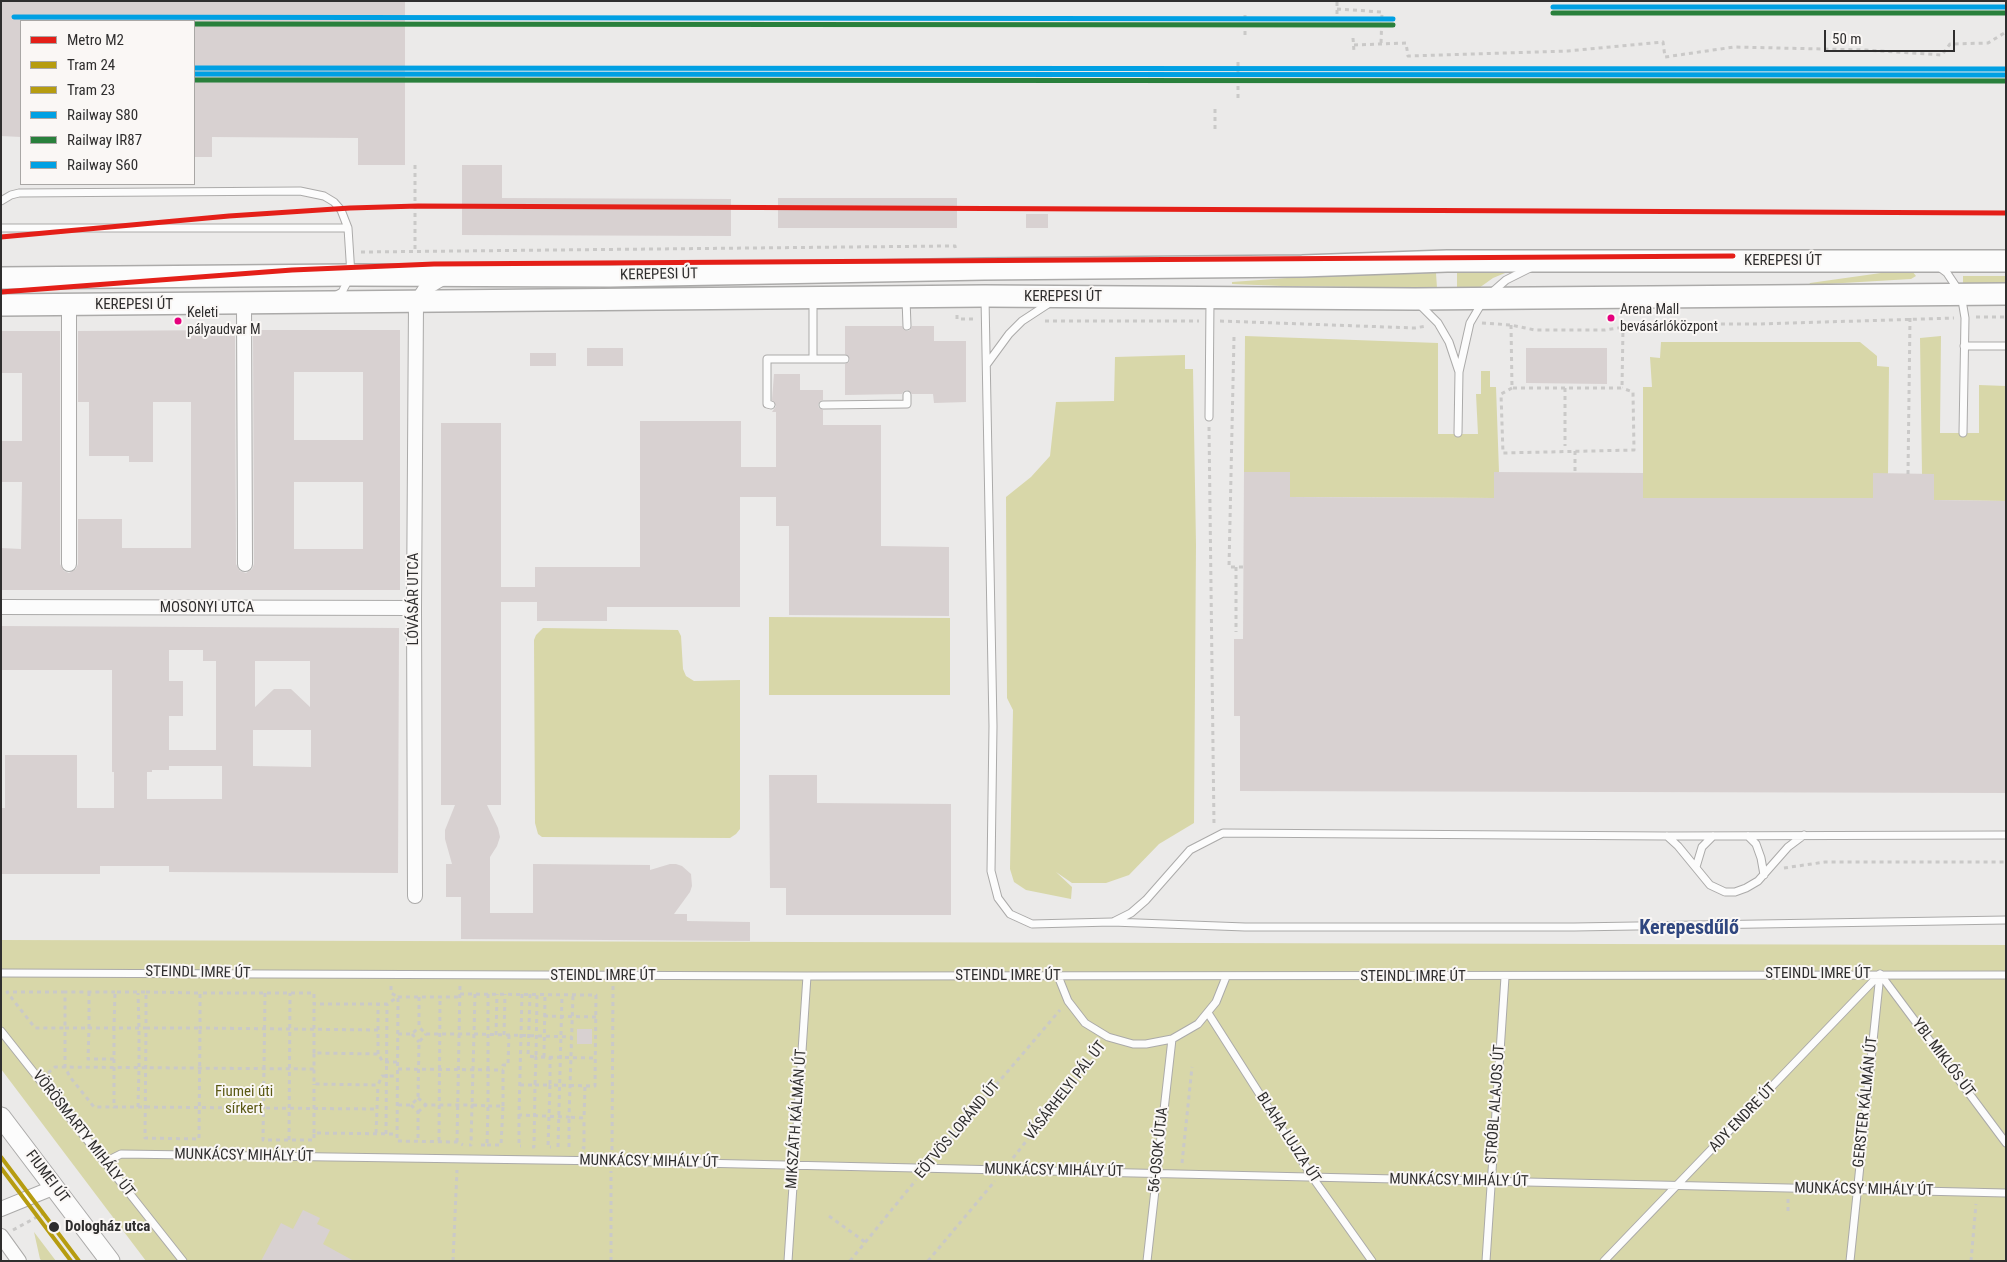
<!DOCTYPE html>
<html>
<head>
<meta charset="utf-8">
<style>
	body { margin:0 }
	#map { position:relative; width:2007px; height:1262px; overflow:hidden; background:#ebeae9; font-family:"Roboto Condensed",sans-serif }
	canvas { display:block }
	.frame { position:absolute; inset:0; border:2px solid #2f2e2e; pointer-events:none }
	.legend { position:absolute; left:20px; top:20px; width:175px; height:165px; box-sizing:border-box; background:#faf7f5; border:1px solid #a9a7a5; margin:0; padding:6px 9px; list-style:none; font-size:15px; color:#2f2e2e }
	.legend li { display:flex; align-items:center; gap:10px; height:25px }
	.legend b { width:25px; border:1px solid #a9a7a5 }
	.scale { position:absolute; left:1824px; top:30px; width:131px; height:22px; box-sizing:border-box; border:2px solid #2f2e2e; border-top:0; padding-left:6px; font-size:15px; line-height:18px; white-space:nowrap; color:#2f2e2e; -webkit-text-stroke:4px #faf7f5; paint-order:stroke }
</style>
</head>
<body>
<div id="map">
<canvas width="2007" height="1262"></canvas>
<div class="frame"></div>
<ul class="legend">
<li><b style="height:6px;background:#e41f18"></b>Metro M2</li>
<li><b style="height:6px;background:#b69c10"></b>Tram 24</li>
<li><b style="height:6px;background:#b69c10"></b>Tram 23</li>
<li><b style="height:6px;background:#00a0e3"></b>Railway S80</li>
<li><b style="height:6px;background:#29803c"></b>Railway IR87</li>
<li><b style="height:6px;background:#00a0e3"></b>Railway S60</li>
</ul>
<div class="scale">50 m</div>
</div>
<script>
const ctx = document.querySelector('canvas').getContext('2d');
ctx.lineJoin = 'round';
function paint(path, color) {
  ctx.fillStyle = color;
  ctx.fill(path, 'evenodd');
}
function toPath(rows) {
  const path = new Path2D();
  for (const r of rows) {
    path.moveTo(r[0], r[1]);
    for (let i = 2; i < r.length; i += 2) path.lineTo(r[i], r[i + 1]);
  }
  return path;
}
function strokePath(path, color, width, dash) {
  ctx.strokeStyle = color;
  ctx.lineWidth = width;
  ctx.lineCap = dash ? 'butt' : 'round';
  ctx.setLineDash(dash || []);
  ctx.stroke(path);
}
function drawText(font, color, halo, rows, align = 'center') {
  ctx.font = font + ' "Roboto Condensed",sans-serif';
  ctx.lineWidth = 4;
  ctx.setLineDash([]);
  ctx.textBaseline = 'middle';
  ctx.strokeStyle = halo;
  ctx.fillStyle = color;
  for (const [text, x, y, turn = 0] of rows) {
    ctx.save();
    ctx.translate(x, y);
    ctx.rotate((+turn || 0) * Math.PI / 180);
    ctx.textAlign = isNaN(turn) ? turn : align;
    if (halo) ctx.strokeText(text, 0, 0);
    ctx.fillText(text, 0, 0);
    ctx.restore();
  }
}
paint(toPath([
	[1510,271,1493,278,1479,288,1457,289,1457,273],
	[1912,271,1916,276,1911,279,1809,285,1810,283,1888,272],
	[1436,273,1437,288,1282,286,1232,284,1232,282,1328,275],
	[1963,276,2006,276,2006,283,1963,283],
	[1245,336,1438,343,1438,434,1478,434,1476,394,1481,394,1481,371,1490,371,1490,387,1496,387,1499,472,1494,473,1494,498,1290,497,1290,472,1244,472],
	[1941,336,1940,433,1979,433,1979,385,2006,386,2006,501,1934,500,1934,474,1922,474,1920,338],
	[1661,342,1860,342,1877,356,1877,366,1889,367,1888,474,1873,474,1873,498,1643,498,1643,387,1652,387,1650,357,1660,358],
	[1185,355,1185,369,1193,369,1196,545,1194,823,1159,844,1129,875,1106,883,1072,883,1056,872,1072,887,1071,899,1026,890,1014,882,1010,869,1013,710,1007,698,1006,497,1031,477,1050,456,1056,402,1114,401,1115,357],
	[769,617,950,618,950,695,769,695],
	[543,628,678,630,681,636,683,669,686,676,694,681,740,680,740,829,736,834,730,838,542,837,538,834,535,823,534,640,536,635],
	[1,940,2006,945,2006,1261,146,1261,1,1069],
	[34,1232,56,1261,42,1261,40,1259]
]), '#d8d7a9');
paint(toPath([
	[1,1,405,1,405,165,358,165,358,138,212,137,212,157,194,157,194,21,21,21,21,137,1,136],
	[462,165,502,165,502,198,731,199,731,236,462,235],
	[778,198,957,198,957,228,778,228],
	[1026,214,1048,214,1048,228,1026,228],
	[845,326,902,326,907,331,910,330,912,326,934,326,934,341,966,341,966,402,934,403,933,394,912,394,907,390,904,391,902,394,845,395,845,364,849,362,850,359,845,354],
	[235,330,236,564,240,571,246,573,252,569,254,564,253,330,400,330,400,590,1,590,1,548,21,549,22,482,1,482,1,441,22,441,22,373,1,373,1,331,60,331,60,564,64,571,69,573,76,569,78,564,78,519,122,519,122,548,191,548,191,402,153,402,153,462,129,462,129,456,89,456,89,402,78,402,78,331],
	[294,372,363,372,363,440,294,440],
	[294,482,363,482,363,549,294,549],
	[587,348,623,348,623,366,587,366],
	[1526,348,1607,348,1607,384,1526,383],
	[530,353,556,353,556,366,530,366],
	[774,374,800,374,800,390,823,390,823,400,820,401,818,405,819,408,823,410,823,425,881,425,881,546,949,547,949,616,789,615,789,526,776,526,776,497,740,497,740,607,607,607,607,621,537,621,537,602,501,602,501,805,487,805,498,828,500,837,497,846,490,857,490,913,533,913,533,864,650,865,650,870,670,864,676,864,682,866,691,874,692,886,690,892,674,914,687,914,687,921,750,922,750,941,461,939,461,897,446,897,446,864,452,864,445,839,445,830,455,805,441,805,441,423,501,423,501,587,535,587,535,567,640,567,640,421,741,421,741,467,776,467,776,412,772,412,776,406,772,400],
	[1244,472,1290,472,1290,497,1494,498,1494,472,1643,473,1643,498,1873,498,1873,473,1934,474,1934,500,2006,501,2006,793,1240,791,1240,716,1234,716,1234,639,1243,639],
	[1,626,399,628,398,873,169,872,169,866,100,866,100,874,1,874,1,808,5,808,5,755,77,755,77,808,114,808,114,772,112,772,112,670,1,670],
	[169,650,203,650,203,661,216,661,216,750,169,750,169,716,183,716,183,681,169,681],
	[255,661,310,661,310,707,291,689,274,689,255,707],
	[253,730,311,730,311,767,253,766],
	[169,766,222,766,222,799,147,799,147,772,152,772,152,770,169,770],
	[769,775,817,775,817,803,951,804,951,915,786,915,786,888,770,888],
	[577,1029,592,1029,592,1044,577,1044],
	[303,1210,320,1218,317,1224,330,1230,323,1244,354,1261,261,1261,281,1223,293,1229]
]), '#d8d1d1');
const lane = toPath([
	[1,201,11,195,19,193,300,191,324,196,334,202,341,210,348,228,351,275,342,292,335,296],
	[1,228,348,228],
	[1939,267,1947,273,1961,294,1965,318,1963,433],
	[1490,294,1506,280,1532,267],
	[985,298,993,726,991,871,998,898,1010,914,1032,924,1112,922,1245,927,1574,927,2006,920],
	[906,299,907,326],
	[813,301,813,359,845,359],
	[1418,303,1438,323,1449,342,1459,372],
	[1964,346,2006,346],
	[987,364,1009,334,1022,321,1048,304],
	[771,405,767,404,767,359,813,359],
	[823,405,907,404,907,395],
	[1209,417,1210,300],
	[1458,433,1459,372,1470,323,1483,301],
	[1667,836,1678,846,1710,885,1725,892,1735,892,1746,888,1758,881,1788,847,1804,835],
	[1748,836,1756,844,1761,858,1764,875],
	[1696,867,1702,847,1713,836],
	[1115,921,1131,913,1146,900,1190,850,1223,833,1666,836,2006,835],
	[1,973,807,976,2006,975],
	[1880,974,2006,1143],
	[1058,976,1068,1001,1085,1023,1108,1037,1133,1044,1146,1044,1172,1039,1198,1024,1216,1002,1226,977],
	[1208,1013,1313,1178,1372,1261],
	[1,1031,183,1261],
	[105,1162,121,1154,611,1161,2006,1193],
	[788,1261,807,976],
	[1147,1261,1172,1039],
	[1486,1261,1505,977],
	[1604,1261,1880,974],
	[1850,1261,1880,974]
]);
const street = toPath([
	[244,304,245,564],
	[69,305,69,564],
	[1,607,414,608],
	[415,896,414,608,416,303,426,288,446,276],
	[1,1209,55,1187],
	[1,1236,19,1261]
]);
const secondary = toPath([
	[1,1117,110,1261]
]);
const primary = toPath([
	[1,278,351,275,610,276,984,269,1302,266,1447,261,2006,261],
	[1,305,985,296,1415,299,2006,294]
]);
strokePath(lane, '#abaaa9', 9);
strokePath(street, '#abaaa9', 16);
strokePath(secondary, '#abaaa9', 21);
strokePath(primary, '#abaaa9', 24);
strokePath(toPath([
	[1337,2,1337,15],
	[1337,9,1382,12,1381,44],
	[1245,15,1245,36],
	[1353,38,1354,52],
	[1354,45,1406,43,1408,56,1568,51,1663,42,1665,57,1734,47,1866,50,1942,55,1950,44,1988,43,2006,32],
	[1238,98,1238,59],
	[1215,109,1215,130],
	[415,165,415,251],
	[361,252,946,246,955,246,956,251],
	[957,315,957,319,974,319],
	[1976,317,2006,317],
	[1045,321,1199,321],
	[1220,321,1415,328,1426,326],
	[1482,323,1511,325,1535,330,1605,330,1644,324,1760,324,1954,318],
	[1511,325,1512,388,1622,388,1623,328],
	[1234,337,1229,567,1243,567],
	[1512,388,1501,394,1503,453,1634,450,1633,392,1622,388],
	[1565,388,1565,446],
	[1209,427,1214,826],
	[1575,451,1575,473],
	[1908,474,1910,318],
	[1236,567,1236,632],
	[1784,868,1825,862,2006,862],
	[391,986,391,993,398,997,397,1141,457,1142,463,1145],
	[65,992,7,992,35,1028,65,1028,65,992,115,992],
	[89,992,89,1028,65,1028,65,1067,70,1077,94,1107,114,1107],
	[146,992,200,993],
	[265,993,263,1140,314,1140,314,1133,397,1134],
	[460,994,596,995,595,1086,550,1085,548,1147,551,1147],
	[475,994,474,1034,572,1037],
	[522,994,519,1115,569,1117,573,995],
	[530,994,528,1056,536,1057,537,994],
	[419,997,419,1027,426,1034,474,1034,472,1105,488,1106,487,1145,480,1145],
	[544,1016,596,1017],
	[146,1028,200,1028,199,1139,145,1138,146,1028],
	[378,1030,200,1028,200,993,314,993,314,1004,387,1004,398,997,459,997],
	[398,1034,412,1034,419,1027],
	[412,1034,419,1042],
	[496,1035,497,994],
	[504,1035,505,994],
	[314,1053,314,1004],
	[378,1054,378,1004],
	[544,1057,545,995],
	[114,1059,88,1059,89,1028,114,1028,115,992,146,992,146,1028,114,1028,114,1107,138,1107,139,1068,139,1028,138,993],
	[397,1062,383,1062,378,1054,314,1053,314,1084,378,1085,382,1076,397,1076],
	[398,1069,503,1070],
	[48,1073,55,1067,314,1069],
	[520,1085,535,1085,536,1057,595,1058],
	[418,1098,426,1105,472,1105,471,1145,469,1145],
	[398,1105,411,1105,418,1098,419,1042,426,1034],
	[411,1105,418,1112,418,1141],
	[503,1106,503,1065,508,1065,509,1035],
	[138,1107,377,1109],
	[418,1112,426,1105],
	[519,1115,519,1146,521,1146],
	[314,1133,314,1084],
	[376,1133,378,1085],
	[386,1134,387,1004],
	[289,1140,290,993],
	[439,1141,440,997],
	[457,1142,460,985],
	[487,1145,501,1145,503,1106,488,1106,488,994],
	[532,1147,534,1147,535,1085,550,1085,550,1057],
	[558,1147,562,995],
	[569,1147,569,1117,584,1118,585,1086],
	[582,1147,584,1148,584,1118],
	[612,1150,613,986],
	[934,1158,1060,1010],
	[1013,1158,1102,1045],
	[1182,1163,1192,1067],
	[1788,1211,1788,1199],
	[829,1216,865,1242],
	[13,1230,48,1211],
	[453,1261,457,1170],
	[611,1261,611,1171],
	[850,1261,916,1180],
	[928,1261,995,1181],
	[1971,1261,1976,1204]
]), '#cac9c8', 3, [4, 4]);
strokePath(lane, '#fcfcfc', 7);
strokePath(street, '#fcfcfc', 14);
strokePath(secondary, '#fcfcfc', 19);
strokePath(primary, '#fcfcfc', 21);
strokePath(toPath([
	[1553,7,2006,7],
	[14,17,1393,19],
	[194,74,2006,75]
]), '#00a0e3', 5);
strokePath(toPath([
	[1553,13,2006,13],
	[194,24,1393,25],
	[194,80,2006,81]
]), '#29803c', 5);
strokePath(toPath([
	[194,68,2006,69]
]), '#00a0e3', 5);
strokePath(toPath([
	[1,1157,79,1261]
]), '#b69c10', 4);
strokePath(toPath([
	[1,1168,71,1261]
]), '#b69c10', 4);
strokePath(toPath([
	[1,237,229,216,350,208,418,206,2006,213],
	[1,292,292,270,434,264,1733,256]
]), '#e41f18', 5);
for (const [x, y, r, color] of [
	[1611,318,4.5,"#e5007d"],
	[178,321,4.5,"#e5007d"],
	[54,1227,6,"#2f2e2e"]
]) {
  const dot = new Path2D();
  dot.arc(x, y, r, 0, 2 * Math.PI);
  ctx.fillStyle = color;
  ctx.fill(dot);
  strokePath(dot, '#faf7f5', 2);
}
drawText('14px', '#2f2e2e', '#faf7f5', [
	["Arena Mall",1620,310],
	["bevásárlóközpont",1620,327],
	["Keleti",187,313],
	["pályaudvar M",187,330]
], 'left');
drawText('15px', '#2f2e2e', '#faf7f5', [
	["KEREPESI ÚT",1783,261],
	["KEREPESI ÚT",659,275,-1],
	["KEREPESI ÚT",1063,297],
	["KEREPESI ÚT",134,305],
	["LÓVÁSÁR UTCA",414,599,-90],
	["MOSONYI UTCA",207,608],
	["STEINDL IMRE ÚT",198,973,1],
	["STEINDL IMRE ÚT",1818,974],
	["STEINDL IMRE ÚT",603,976],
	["STEINDL IMRE ÚT",1008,976],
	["STEINDL IMRE ÚT",1413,977],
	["YBL MIKLÓS ÚT",1943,1058,53],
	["VÁSÁRHELYI PÁL ÚT",1066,1091,-52],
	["GERSTER KÁLMÁN ÚT",1866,1102,-84],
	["STRÓBL ALAJOS ÚT",1496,1104,-86],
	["ADY ENDRE ÚT",1743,1118,-46],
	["MIKSZÁTH KÁLMÁN ÚT",797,1119,-86],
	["EÖTVÖS LORÁND ÚT",958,1130,-50],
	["VÖRÖSMARTY MIHÁLY ÚT",83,1134,52],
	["BLAHA LUJZA ÚT",1288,1138,57],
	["56-OSOK ÚTJA",1159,1150,-84],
	["MUNKÁCSY MIHÁLY ÚT",244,1156,1],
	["MUNKÁCSY MIHÁLY ÚT",649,1162,1],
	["MUNKÁCSY MIHÁLY ÚT",1054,1171,1],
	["FIUMEI ÚT",47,1177,53],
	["MUNKÁCSY MIHÁLY ÚT",1459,1181,1],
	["MUNKÁCSY MIHÁLY ÚT",1864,1190,1]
]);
drawText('15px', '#5b5914', '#faf7f5', [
	["Fiumei úti",244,1092],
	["sírkert",244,1109]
]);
drawText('bold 15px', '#2f2e2e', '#faf7f5', [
	["Dologház utca",65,1227]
], 'left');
drawText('bold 20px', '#2f467f', '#faf7f5', [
	["Kerepesdűlő",1689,929]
]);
</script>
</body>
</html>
